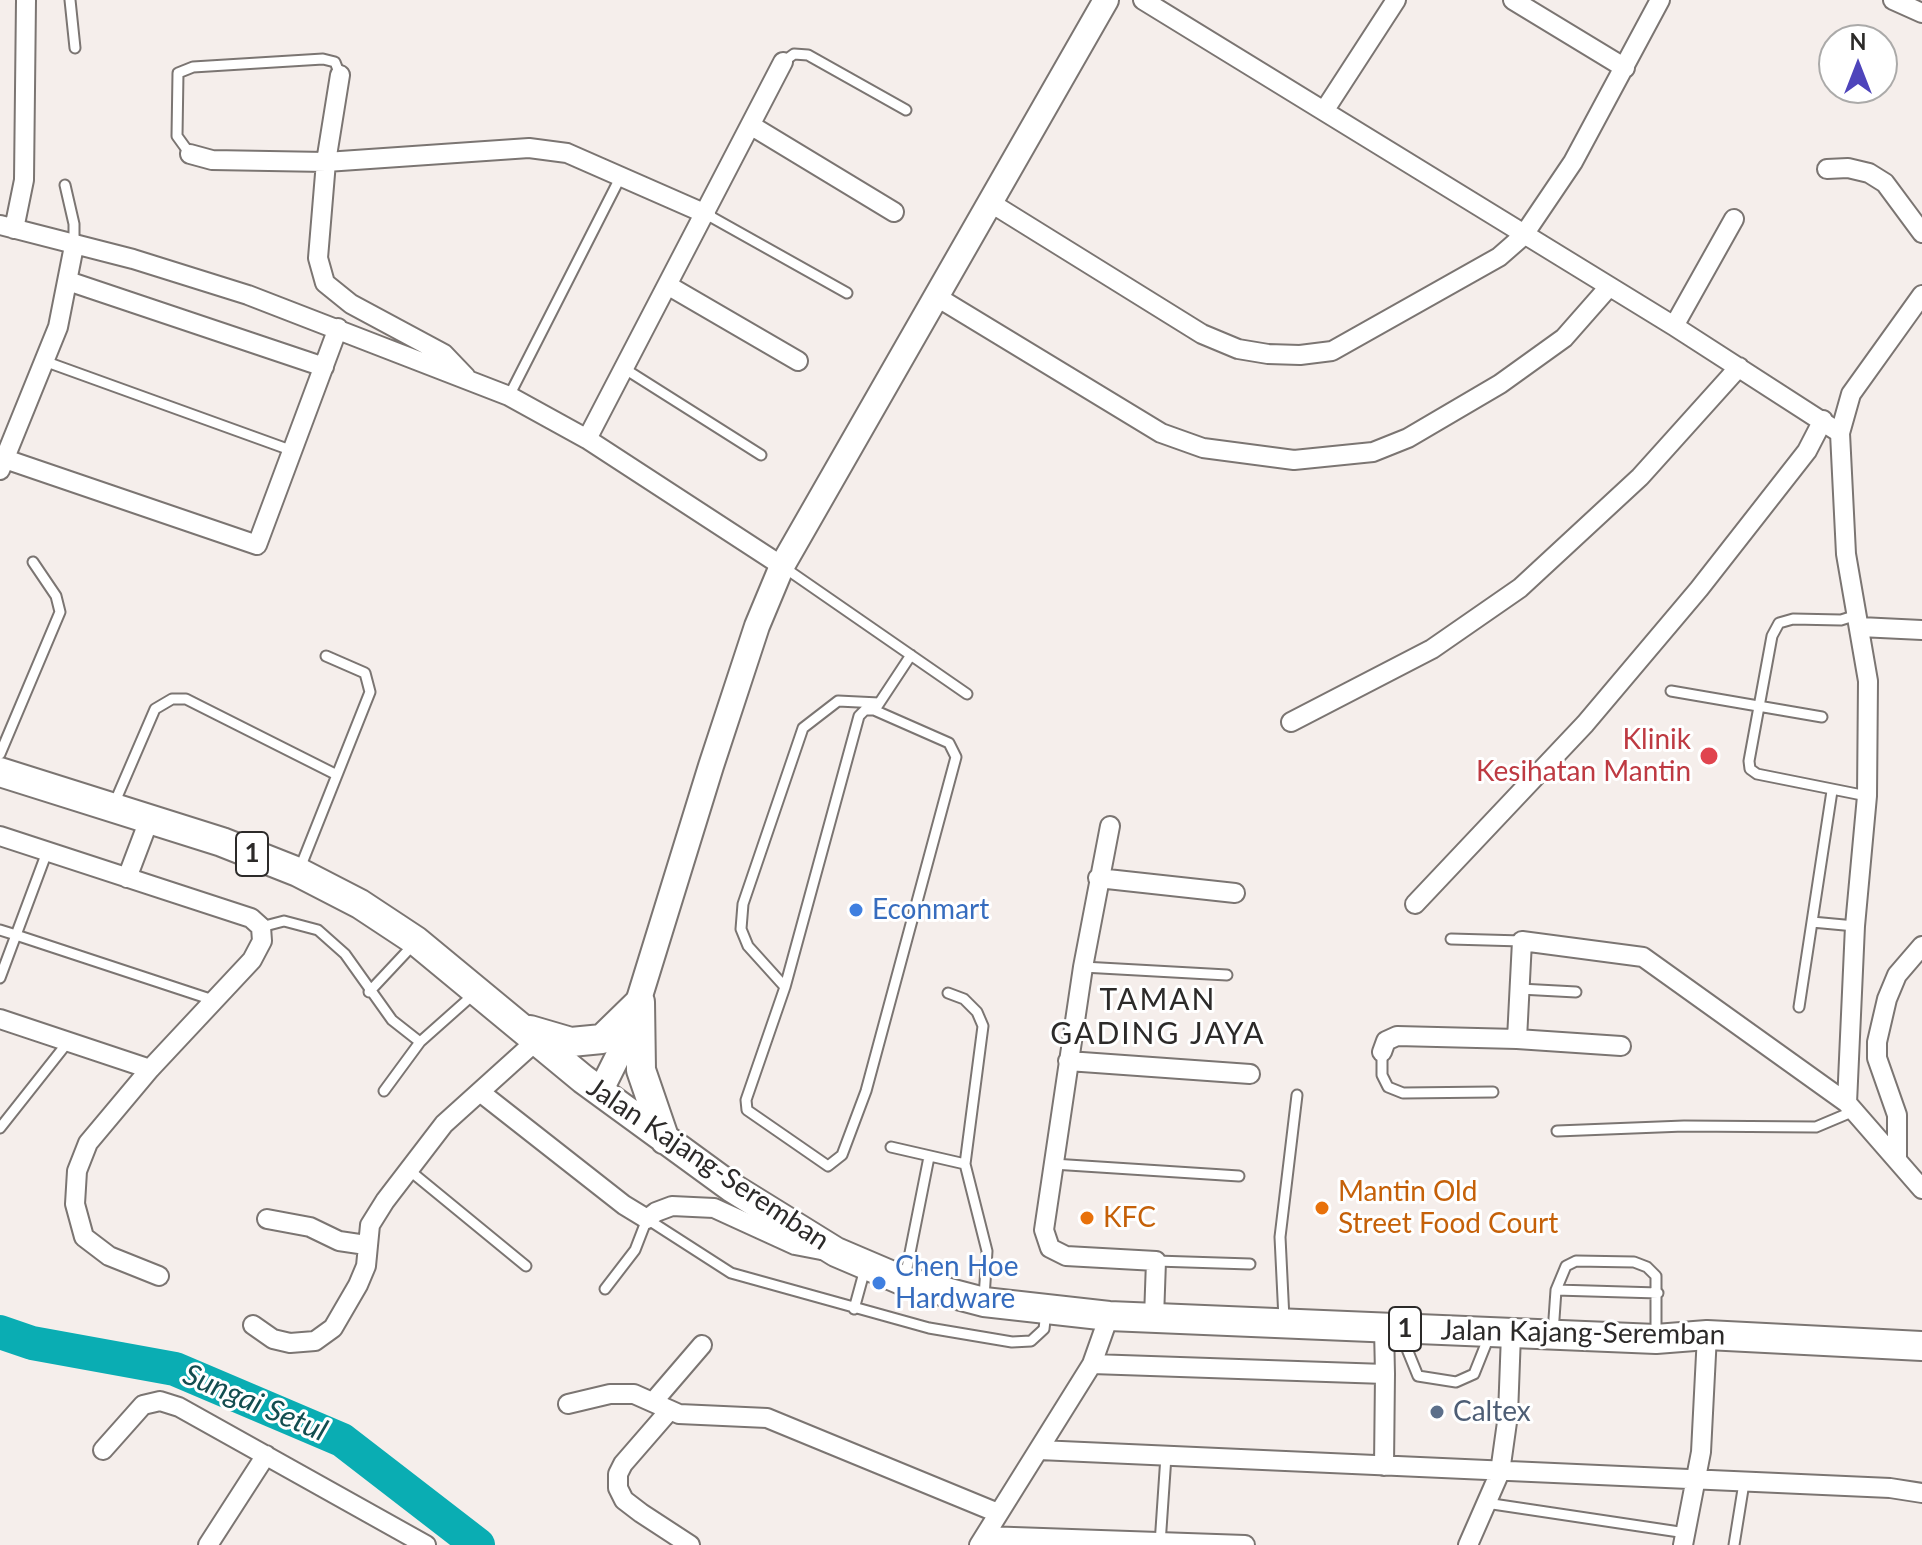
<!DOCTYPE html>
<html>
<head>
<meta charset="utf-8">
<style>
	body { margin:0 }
	#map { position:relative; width:1922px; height:1545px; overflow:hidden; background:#f5eeeb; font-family:Lato,sans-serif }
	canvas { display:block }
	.north { position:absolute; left:1818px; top:24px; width:80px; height:80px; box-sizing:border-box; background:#fff; border:2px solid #abaaa9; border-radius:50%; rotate:0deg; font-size:22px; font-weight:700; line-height:32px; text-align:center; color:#2c2a29 }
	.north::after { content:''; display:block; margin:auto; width:28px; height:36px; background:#4e44bb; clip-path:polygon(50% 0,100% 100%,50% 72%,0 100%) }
</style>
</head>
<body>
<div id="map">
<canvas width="1922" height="1545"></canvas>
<div class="north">N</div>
</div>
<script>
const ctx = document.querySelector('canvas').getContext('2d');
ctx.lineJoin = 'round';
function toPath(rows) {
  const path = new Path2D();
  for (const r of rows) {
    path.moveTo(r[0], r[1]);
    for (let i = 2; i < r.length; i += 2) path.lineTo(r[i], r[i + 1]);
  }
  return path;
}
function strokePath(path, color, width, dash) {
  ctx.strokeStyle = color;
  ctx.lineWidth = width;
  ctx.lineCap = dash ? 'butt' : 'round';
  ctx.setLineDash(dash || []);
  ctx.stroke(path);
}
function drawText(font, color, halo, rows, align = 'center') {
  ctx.font = font + ' Lato,sans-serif';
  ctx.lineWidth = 6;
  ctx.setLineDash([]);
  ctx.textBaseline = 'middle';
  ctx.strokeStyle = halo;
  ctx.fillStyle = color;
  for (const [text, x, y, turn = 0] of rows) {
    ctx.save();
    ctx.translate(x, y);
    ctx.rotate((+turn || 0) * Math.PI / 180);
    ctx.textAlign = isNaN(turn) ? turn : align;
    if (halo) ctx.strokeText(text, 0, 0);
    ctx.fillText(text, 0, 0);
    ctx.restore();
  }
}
strokePath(toPath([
	[0,1332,32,1343,175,1369,342,1440,478,1545]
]), '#0aadb3', 34);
const service = toPath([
	[70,0,75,48],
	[783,62,794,54,808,55,906,110],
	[190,154,177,136,178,73,193,67,323,59,335,62,340,75],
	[65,185,74,224,74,244],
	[706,214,847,293],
	[44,361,293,451],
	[625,369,761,455],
	[509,396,621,176],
	[782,566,967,694],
	[1857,615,1841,620,1793,619,1779,623,1772,636,1749,761,1750,769,1757,774,1867,796],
	[1671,691,1822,717],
	[876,708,911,655],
	[865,710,874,710,949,743,956,757,866,1091,842,1155,828,1166,747,1110,746,1100,785,987,859,716,865,710],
	[0,754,60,612,56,596,33,562],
	[114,804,155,709,172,699,186,699,337,775],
	[47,852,16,935,213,1000],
	[300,868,370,692,365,673,326,656],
	[1812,922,1855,926],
	[261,927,284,921,318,930,345,954,392,1020,420,1042],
	[0,930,16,935,0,978],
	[1451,939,1522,941],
	[1083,967,1227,975],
	[785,987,748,946,741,929,743,904,803,728,838,701,879,703],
	[1520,989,1576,992],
	[369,992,413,945],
	[948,993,964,999,977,1012,983,1026,965,1164,987,1251,984,1298],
	[1799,1007,1832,791],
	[1382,1052,1382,1075,1388,1087,1403,1093,1493,1092],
	[384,1091,420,1042,474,994],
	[0,1128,68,1042],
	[1557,1131,1684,1126,1816,1127,1854,1111],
	[891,1147,965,1164],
	[1053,1164,1239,1176],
	[409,1170,526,1266],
	[1156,1261,1250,1264],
	[905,1278,929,1157],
	[605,1289,635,1250,647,1219,731,1273,929,1328,1012,1342,1031,1341,1044,1329,1046,1312],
	[1556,1290,1658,1293],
	[854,1309,865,1269],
	[1284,1319,1280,1237,1297,1095],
	[1400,1332,1418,1376,1456,1382,1474,1374,1490,1334],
	[1553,1333,1556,1290,1566,1266,1576,1261,1634,1262,1647,1267,1656,1276,1656,1335],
	[1486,1503,1686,1533],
	[1160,1544,1166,1456],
	[1734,1545,1744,1483]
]);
const minor = toPath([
	[1143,0,1674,326,1840,433],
	[1513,0,1625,68],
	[1893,0,1922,13],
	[340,75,326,162,318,258,325,283,351,304,444,354,466,377],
	[1324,111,1396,0],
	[752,126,894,212],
	[190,154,212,160,326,162,529,148,567,153,706,214],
	[1827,169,1848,168,1869,173,1885,183,1922,233],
	[991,203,1202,334,1238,349,1268,354,1300,355,1332,351,1499,257,1523,236,1573,162,1660,0],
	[0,225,133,259,248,295,509,396,587,439,782,566],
	[14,229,24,180,26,0],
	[68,281,324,367],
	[669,286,798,361],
	[1922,295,1851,394,1840,433,1846,554,1868,681,1867,796,1855,926,1847,1103,1922,1189],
	[937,297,1161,433,1203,448,1294,460,1373,452,1408,438,1500,384,1564,338,1608,288],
	[1674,326,1734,219],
	[587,439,783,62],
	[5,459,257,545,338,328],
	[0,470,58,327,74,246],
	[1860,627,1922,630],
	[1291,722,1432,649,1520,588,1640,477,1739,367],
	[1110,826,1083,967,1044,1230,1050,1248,1066,1256,1156,1261,1154,1318],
	[0,836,251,918,261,927,262,941,252,960,150,1069,88,1143,77,1171,75,1204,84,1237,109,1256,159,1276],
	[127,878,149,820],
	[1098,878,1235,893],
	[1415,904,1585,724,1699,589,1807,451,1823,420],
	[0,1019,150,1069],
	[1621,1046,1517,1039,1522,941,1643,957,1847,1103],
	[1382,1052,1386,1041,1397,1036,1517,1039],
	[1068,1061,1250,1074],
	[480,1092,624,1205,647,1219,656,1212,672,1206,714,1208,795,1245,821,1250],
	[1897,1160,1897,1115,1877,1058,1877,1042,1887,999,1897,975,1922,946],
	[267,1219,310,1227,339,1241,366,1245],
	[253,1325,273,1339,290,1343,315,1341,333,1328,358,1285,366,1266,370,1225,385,1201,444,1124,536,1041],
	[1384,1328,1385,1374],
	[1092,1364,1385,1374,1384,1466],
	[653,1402,702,1345],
	[568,1404,610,1394,634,1394,679,1414,767,1418,998,1513],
	[669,1411,623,1464,618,1474,618,1488,624,1500,641,1513,690,1545],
	[103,1450,143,1405,160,1401,179,1407,426,1545],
	[1039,1450,1890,1488,1922,1493],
	[985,1536,1245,1545],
	[208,1545,266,1455],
	[979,1545,1092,1364,1109,1316],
	[1468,1545,1500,1472,1508,1415,1511,1334],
	[1683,1545,1701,1452,1707,1335]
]);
const secondary = toPath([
	[600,1092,627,1038,711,766,757,626,782,566,1106,0]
]);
const primary = toPath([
	[0,772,222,842,298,872,360,904,416,941,583,1079,731,1187,836,1252,904,1281,984,1302,1109,1316,1656,1339,1707,1335,1922,1346],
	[640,1002,641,1070,665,1140],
	[530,1030,571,1042,602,1039,640,1002]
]);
strokePath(service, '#7b7572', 13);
strokePath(minor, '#7b7572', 22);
strokePath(secondary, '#7b7572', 28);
strokePath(primary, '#7b7572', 32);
strokePath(service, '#fff', 9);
strokePath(minor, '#fff', 18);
strokePath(secondary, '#fff', 24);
strokePath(primary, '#fff', 28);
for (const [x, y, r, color] of [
	[1709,756,10,"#e0444e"],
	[856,910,8,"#3f7fe0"],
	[1322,1208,8,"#e8710a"],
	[1087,1218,8,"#e8710a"],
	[879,1283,8,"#3f7fe0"],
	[1437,1412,8,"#5c6f8a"]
]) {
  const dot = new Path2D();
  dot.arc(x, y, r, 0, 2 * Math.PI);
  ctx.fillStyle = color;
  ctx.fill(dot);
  strokePath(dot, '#fff', 3);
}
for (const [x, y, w] of [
	[252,854,32],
	[1405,1329,32]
]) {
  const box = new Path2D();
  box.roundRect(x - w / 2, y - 22, w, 44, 6);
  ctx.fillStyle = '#fff';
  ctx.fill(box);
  strokePath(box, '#2c2a29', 2);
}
drawText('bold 26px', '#2c2a29', null, [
	["1",252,854],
	["1",1405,1329]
]);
drawText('28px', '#be3a42', '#fff', [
	["Klinik",1691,740],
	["Kesihatan Mantin",1691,772]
], 'right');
drawText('28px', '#366cbe', '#fff', [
	["Econmart",872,910],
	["Chen Hoe",895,1267],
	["Hardware",895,1299]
], 'left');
drawText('28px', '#2c2a29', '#fff', [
	["Jalan Kajang-Seremban",708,1164,34],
	["Jalan Kajang-Seremban",1583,1333,1]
]);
drawText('28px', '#c56008', '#fff', [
	["Mantin Old",1338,1192],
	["Street Food Court",1338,1224],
	["KFC",1103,1218]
], 'left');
drawText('28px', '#4e5e75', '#fff', [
	["Caltex",1453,1412]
], 'left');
ctx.letterSpacing = '2px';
drawText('30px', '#2c2a29', '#fff', [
	["TAMAN",1158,1000],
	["GADING JAYA",1158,1034]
]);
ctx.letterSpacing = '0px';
drawText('italic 30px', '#134d4f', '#fff', [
	["Sungai Setul",255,1403,23]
]);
</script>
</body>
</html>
